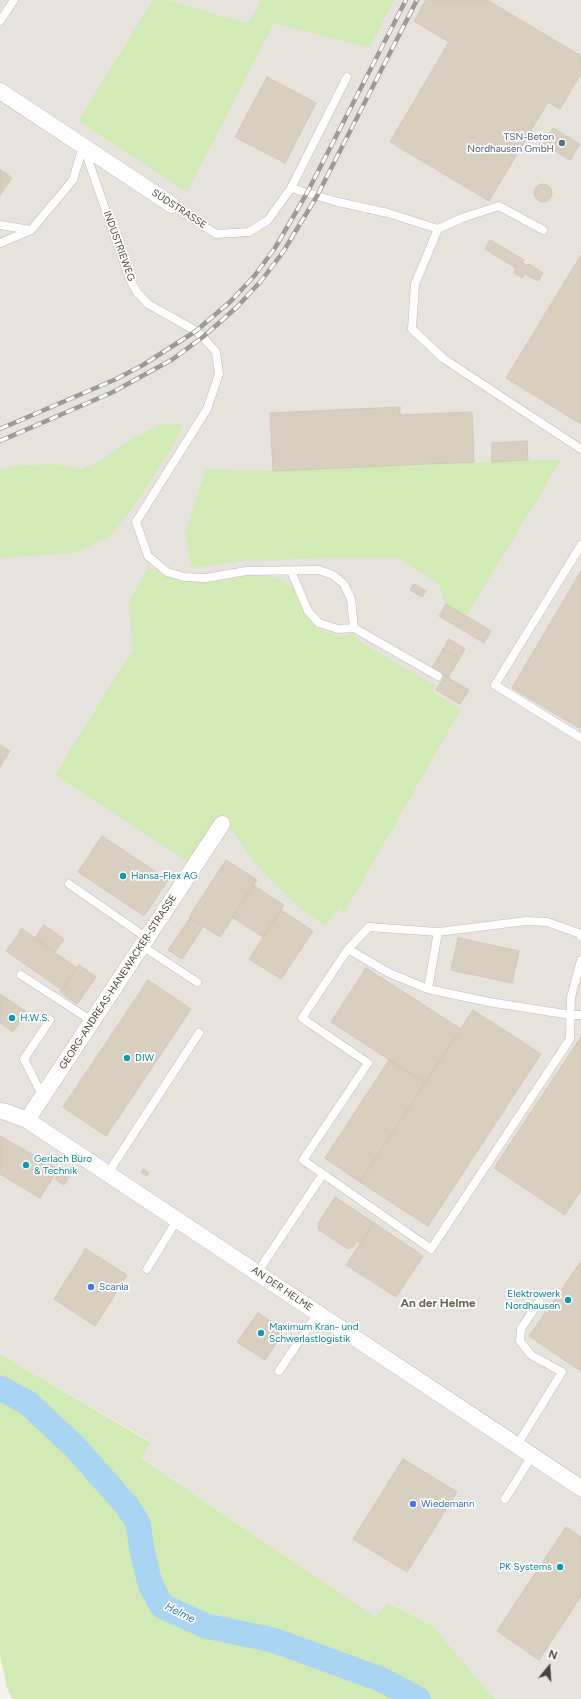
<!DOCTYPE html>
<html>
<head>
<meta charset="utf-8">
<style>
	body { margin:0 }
	#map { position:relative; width:581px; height:1699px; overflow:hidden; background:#f6f3ec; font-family:Figtree,sans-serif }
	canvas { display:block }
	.north { position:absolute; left:529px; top:1647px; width:40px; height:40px; -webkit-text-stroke:3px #fff; paint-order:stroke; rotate:18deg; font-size:11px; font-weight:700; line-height:16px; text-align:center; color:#4b4439 }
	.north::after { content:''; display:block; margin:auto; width:14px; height:18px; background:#4b4439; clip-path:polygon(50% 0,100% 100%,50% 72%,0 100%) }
</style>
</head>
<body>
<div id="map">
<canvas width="581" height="1699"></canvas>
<div class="north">N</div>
</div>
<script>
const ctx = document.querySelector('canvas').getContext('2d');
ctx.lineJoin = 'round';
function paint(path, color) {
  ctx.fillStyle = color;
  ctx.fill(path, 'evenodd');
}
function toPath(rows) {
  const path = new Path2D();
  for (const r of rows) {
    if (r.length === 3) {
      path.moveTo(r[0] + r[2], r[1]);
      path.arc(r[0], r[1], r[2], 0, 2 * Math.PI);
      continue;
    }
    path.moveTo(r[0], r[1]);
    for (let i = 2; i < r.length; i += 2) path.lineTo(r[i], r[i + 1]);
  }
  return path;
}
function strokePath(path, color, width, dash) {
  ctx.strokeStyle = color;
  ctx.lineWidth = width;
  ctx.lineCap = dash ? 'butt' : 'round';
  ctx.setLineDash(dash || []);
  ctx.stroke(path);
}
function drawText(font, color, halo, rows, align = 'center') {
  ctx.font = font + ' Figtree,sans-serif';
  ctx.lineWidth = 3.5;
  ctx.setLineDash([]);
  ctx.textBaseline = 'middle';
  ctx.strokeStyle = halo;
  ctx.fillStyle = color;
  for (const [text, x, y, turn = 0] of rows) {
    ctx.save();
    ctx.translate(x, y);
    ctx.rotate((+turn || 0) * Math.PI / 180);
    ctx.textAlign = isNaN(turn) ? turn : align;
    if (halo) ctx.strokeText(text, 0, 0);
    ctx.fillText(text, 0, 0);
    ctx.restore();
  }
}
paint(toPath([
	[0,0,581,0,581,1699,494,1699,433,1626,390,1603,375,1617,140,1457,150,1441,0,1354]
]), '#e6e2dd');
paint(toPath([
	[153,0,168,0,248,24,261,0,394,0,369,48,274,23,187,192,78,121],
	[183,423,176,440,143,493,111,536,75,553,0,558,0,470,15,466,54,464,81,469,99,462,130,440,159,425],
	[528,460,561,460,466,616,446,604,439,584,398,558,328,558,240,561,191,568,185,533,206,469,273,471],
	[149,566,157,572,172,578,202,583,243,576,266,576,281,579,296,590,301,606,316,628,338,636,353,634,362,643,436,686,433,692,461,709,344,913,339,908,325,926,304,911,277,886,253,860,221,815,189,862,55,775,133,649,129,601],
	[0,1354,150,1442,141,1458,375,1617,389,1603,433,1626,494,1699,13,1699,8,1691,0,1656]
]), '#d2eab5');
paint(toPath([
	[199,1124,297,1191,259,1249,161,1183],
	[146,1127,177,1147,157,1177,127,1157],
	[302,1222,351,1254,344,1265,400,1303,382,1331,277,1261],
	[432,1425,507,1474,488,1503,414,1454],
	[568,1496,581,1504,581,1535,554,1517]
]), '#e5e3e0');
strokePath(toPath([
	[0,1388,28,1403,75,1447,127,1506,138,1523,142,1550,150,1584,162,1606,206,1626,273,1640,380,1679,418,1699]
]), '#a9d4f2', 25);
const building = toPath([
	[426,0,487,0,581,56,581,73,560,109,548,102,489,201,390,142,449,42,414,21,426,0],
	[267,77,316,103,285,163,235,137,267,77],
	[553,128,580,144,570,160,543,144,553,128],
	[0,169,12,178,0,195,0,169],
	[543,193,9],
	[490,240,524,260,522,262,528,266,529,264,543,273,538,281,525,274,522,278,514,273,516,268,485,249,490,240],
	[581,255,581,424,506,378,581,255],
	[400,407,400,415,472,412,474,462,273,471,270,413,400,407],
	[527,441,528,460,492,462,492,443,527,441],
	[581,571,581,729,512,688,581,571],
	[414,584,426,591,422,597,410,590,414,584],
	[446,604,491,631,484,643,439,616,446,604],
	[449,639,465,649,459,659,443,649,449,639],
	[443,649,459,659,448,678,432,668,443,649],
	[445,676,469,690,460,704,436,690,445,676],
	[0,745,10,751,0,767,0,745],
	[102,836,168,880,144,916,78,872,102,836],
	[226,860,257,880,220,937,189,917,226,860],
	[253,885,284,905,263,937,232,917,253,885],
	[281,910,313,931,281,979,249,959,281,910],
	[190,918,203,927,182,959,168,950,190,918],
	[44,925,64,939,55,952,35,938,44,925],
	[22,929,77,968,62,990,6,951,22,929],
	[458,938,519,951,512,983,451,970,458,938],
	[79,965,96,977,77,1004,60,992,79,965],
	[366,968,461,1029,425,1083,331,1022,366,968],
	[148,980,191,1009,106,1136,63,1107,148,980],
	[0,994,27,1012,13,1032,0,1023,0,994],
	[473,1010,541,1054,428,1226,360,1182,473,1010],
	[581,1037,581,1190,565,1215,494,1168,581,1037],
	[389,1060,425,1083,360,1182,325,1158,389,1060],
	[0,1136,58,1169,40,1198,0,1174,0,1136],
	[67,1168,73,1172,70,1177,64,1173,67,1168],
	[143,1169,149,1173,147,1176,141,1172,143,1169],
	[60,1172,68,1178,64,1185,55,1179,60,1172],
	[335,1197,374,1223,361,1243,357,1241,353,1247,348,1249,319,1230,318,1224,335,1197],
	[374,1223,423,1256,396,1297,346,1265,374,1223],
	[86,1249,127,1275,95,1326,54,1299,86,1249],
	[580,1263,581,1264,581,1371,529,1336,580,1263],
	[258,1313,278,1326,279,1339,265,1360,237,1342,258,1313],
	[403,1459,457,1492,407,1572,353,1539,403,1459],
	[566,1527,581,1537,581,1596,539,1660,497,1631,566,1527]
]);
paint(building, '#d8cfc1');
strokePath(building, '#d3c7b4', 1);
const lane = toPath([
	[0,21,14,0],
	[84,148,129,277,136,291,148,304,196,331,203,337,216,352,219,374,207,409,136,522,148,556,167,572,184,577,206,578,246,571,319,570,333,575,344,584,351,599,354,628,338,629,319,623,308,611,291,571],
	[291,188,338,202,388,213,438,229,462,218,499,206,543,230],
	[172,205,216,234,249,232,268,220,291,188,347,77],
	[0,225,30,230],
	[438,229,415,284,412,329,444,359,581,449],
	[0,243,31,230,73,180,83,146],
	[581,545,495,685,581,738],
	[354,628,438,676],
	[69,884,147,938],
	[142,946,197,982],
	[348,949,369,927,438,932,526,921,547,922,581,934,581,936],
	[21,975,92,1021],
	[428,989,438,932],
	[44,1095,38,1087,24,1059,50,1020],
	[108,1173,199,1033],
	[323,1174,431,1249,570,1039,571,997,581,960],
	[147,1269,177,1220],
	[257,1273,323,1174,303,1160,368,1063,302,1018,348,949,389,973,428,989,489,1002,571,1015,581,1015],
	[279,1371,318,1313],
	[517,1445,562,1372,531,1355,520,1341,521,1329,539,1301],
	[505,1499,532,1456]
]);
const street = toPath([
	[0,91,172,205],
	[0,1111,6,1112,27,1120,581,1488],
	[27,1120,222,824]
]);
strokePath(lane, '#c2bbae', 9);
strokePath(street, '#c2bbae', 17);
strokePath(lane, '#fff', 8);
strokePath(street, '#fff', 16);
const rail = toPath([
	[0,429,114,380,143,365,196,331,231,301,255,275,275,248,307,193,406,0],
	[0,441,113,392,173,359,203,337,237,307,261,281,283,252,317,196,417,0]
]);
strokePath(rail, '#9a9a9a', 4.5);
strokePath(rail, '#fff', 3, [9]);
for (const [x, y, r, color] of [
	[562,143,4,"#5c6f8a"],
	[123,876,4,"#0f9aa8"],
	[12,1018,4,"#0f9aa8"],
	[127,1058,4,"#0f9aa8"],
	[26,1165,4,"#0f9aa8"],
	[91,1287,4,"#3f7fe0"],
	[568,1300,4,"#0f9aa8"],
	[261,1333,4,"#0f9aa8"],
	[413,1504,4,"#3f7fe0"],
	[560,1567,4,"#0f9aa8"]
]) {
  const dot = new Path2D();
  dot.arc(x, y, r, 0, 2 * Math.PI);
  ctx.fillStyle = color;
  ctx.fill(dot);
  strokePath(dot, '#fff', 1.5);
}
drawText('10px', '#4e5e75', '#fff', [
	["TSN-Beton",554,137],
	["Nordhausen GmbH",554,149]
], 'right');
drawText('10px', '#4b4439', '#fff', [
	["SÜDSTRASSE",179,209,33],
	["INDUSTRIEWEG",119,246,70],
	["GEORG-ANDREAS-HANEWACKER-STRASSE",118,982,-57],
	["AN DER HELME",282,1289,34]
]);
drawText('10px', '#0d838f', '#fff', [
	["Hansa-Flex AG",131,876],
	["H.W.S.",20,1018],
	["DIW",135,1058],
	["Gerlach Büro",34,1159],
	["& Technik",34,1171],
	["Elektrowerk",560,1294,"right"],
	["Nordhausen",560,1306,"right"],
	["Maximum Kran- und",269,1327],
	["Schwerlastlogistik",269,1339],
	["PK Systems",552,1567,"right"]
], 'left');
drawText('10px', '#366cbe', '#fff', [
	["Scania",99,1287],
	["Wiedemann",421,1504]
], 'left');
drawText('italic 11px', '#2e7ab2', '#fff', [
	["Helme",180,1613,26]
]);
drawText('bold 12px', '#6e6250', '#fff', [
	["An der Helme",438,1303]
]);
</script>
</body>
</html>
